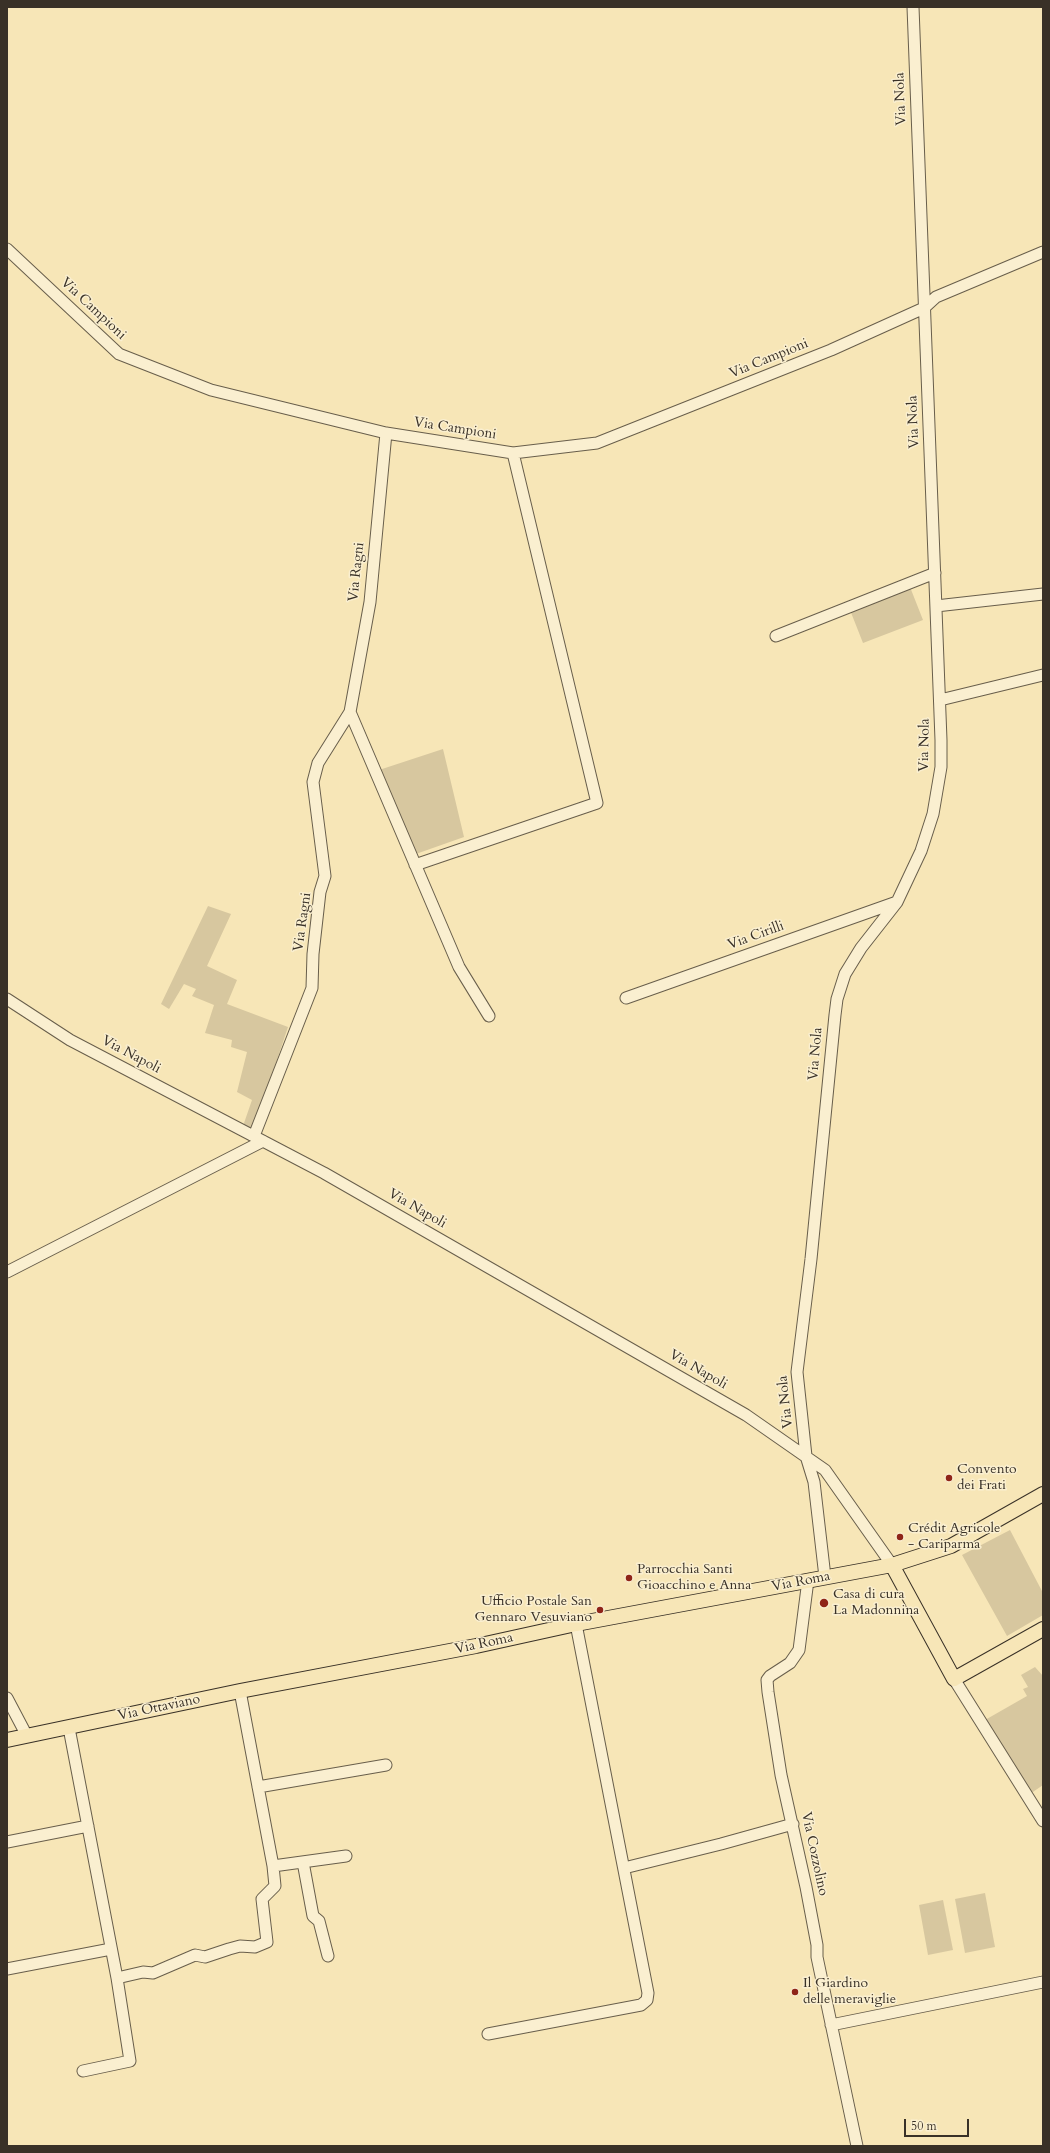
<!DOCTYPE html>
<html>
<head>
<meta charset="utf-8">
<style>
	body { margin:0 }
	#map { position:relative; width:1050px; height:2153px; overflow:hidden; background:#f7e6b7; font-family:Cardo,serif }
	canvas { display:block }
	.frame { position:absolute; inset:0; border:8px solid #393127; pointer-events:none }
	.scale { position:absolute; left:904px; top:2119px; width:65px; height:18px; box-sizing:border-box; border:2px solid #393127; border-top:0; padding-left:5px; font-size:12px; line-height:14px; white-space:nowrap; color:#393127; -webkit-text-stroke:3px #faefd0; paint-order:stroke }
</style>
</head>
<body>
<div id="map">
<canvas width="1050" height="2153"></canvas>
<div class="frame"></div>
<div class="scale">50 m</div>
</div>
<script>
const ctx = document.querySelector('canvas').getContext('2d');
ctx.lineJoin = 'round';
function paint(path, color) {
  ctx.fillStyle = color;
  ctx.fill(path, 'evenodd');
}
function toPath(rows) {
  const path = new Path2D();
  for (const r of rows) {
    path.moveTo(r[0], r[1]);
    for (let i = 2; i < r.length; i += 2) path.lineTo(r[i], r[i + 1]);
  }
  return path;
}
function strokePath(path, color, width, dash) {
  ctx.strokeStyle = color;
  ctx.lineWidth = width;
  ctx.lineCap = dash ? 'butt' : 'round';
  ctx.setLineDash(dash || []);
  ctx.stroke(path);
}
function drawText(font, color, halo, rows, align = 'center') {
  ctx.font = font + ' Cardo,serif';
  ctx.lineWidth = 3;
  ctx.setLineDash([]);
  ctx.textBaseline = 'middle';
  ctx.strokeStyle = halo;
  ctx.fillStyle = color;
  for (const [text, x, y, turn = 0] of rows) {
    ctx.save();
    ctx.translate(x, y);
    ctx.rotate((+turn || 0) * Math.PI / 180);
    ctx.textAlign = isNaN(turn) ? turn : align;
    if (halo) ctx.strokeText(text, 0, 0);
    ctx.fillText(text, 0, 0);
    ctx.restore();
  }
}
paint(toPath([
	[910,587,923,620,863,643,850,610],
	[443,749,464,837,413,855,376,771],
	[208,906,231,914,207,966,237,980,227,1004,288,1027,253,1132,243,1126,252,1100,237,1092,247,1052,231,1047,232,1040,205,1033,214,1005,192,996,196,989,184,984,169,1009,161,1004],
	[1010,1530,1043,1593,1043,1615,1007,1636,962,1555],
	[1035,1667,1043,1676,1043,1785,1030,1794,985,1720,1027,1696,1023,1689,1028,1687,1021,1675],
	[985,1893,995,1947,965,1953,955,1899],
	[943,1900,953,1950,928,1955,919,1905]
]), '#d7c79f');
const minor = toPath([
	[7,249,119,354,211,390,386,433,513,453,597,443,831,350,924,308,936,297,1043,252],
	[386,433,370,602,350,712,459,967,489,1016],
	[936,606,1043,594],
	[776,636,935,573],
	[940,700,1043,675],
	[415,865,597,803,513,453],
	[626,998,897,902],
	[7,999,70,1040,324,1173,746,1415,825,1470,892,1565],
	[254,1136,312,988,313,954,320,892,325,876,313,782,318,763,350,712],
	[7,1272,263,1141],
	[825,1577,814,1482,806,1456,797,1372,811,1259,835,1015,837,999,845,974,861,948,897,902,921,851,933,814,941,767,941,740,913,7],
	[808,1580,799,1650,790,1663,770,1676,767,1680,768,1692,781,1775,806,1887,817,1945,817,1957,857,2146],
	[954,1679,1043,1821],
	[7,1698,27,1736],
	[69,1728,117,1978,130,2061,83,2071],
	[258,1787,386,1765],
	[7,1842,88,1826],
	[303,1862,313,1916,319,1921,328,1956],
	[273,1866,346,1856],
	[624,1868,721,1844,793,1824],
	[7,1969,111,1949],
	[117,1978,143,1972,153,1973,195,1955,205,1957,229,1949,240,1946,255,1947,267,1942,262,1899,275,1886,273,1866,240,1691],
	[831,2025,1043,1982],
	[488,2034,641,2005,647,2000,648,1993,576,1624]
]);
const major = toPath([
	[892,1565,954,1679,1043,1629],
	[7,1740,240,1691,476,1646,576,1624,892,1565,951,1546,1043,1494]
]);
strokePath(minor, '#685e4b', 13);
strokePath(major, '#393127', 16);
strokePath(minor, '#faefd0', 11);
strokePath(major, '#f7e6b7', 14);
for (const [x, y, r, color] of [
	[949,1478,4,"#8f2418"],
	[900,1537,4,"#8f2418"],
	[629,1578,4,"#8f2418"],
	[824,1603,5,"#8f2418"],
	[600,1610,4,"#8f2418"],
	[795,1992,4,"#8f2418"]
]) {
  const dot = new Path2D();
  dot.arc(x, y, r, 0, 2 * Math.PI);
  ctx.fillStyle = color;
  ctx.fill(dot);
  strokePath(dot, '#faefd0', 1.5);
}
drawText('14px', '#393127', '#faefd0', [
	["Via Nola",901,99,-92],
	["Via Campioni",93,309,43],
	["Via Campioni",769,359,-22],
	["Via Nola",914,422,-92],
	["Via Campioni",455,429,9],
	["Via Ragni",357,572,-84],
	["Via Nola",925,745,-89],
	["Via Ragni",303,922,-82],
	["Via Cirilli",756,936,-20],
	["Via Nola",816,1054,-85],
	["Via Napoli",131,1055,28],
	["Via Napoli",417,1209,30],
	["Via Napoli",698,1370,30],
	["Via Nola",786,1402,-96],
	["Via Roma",801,1582,-11],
	["Via Roma",484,1644,-12],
	["Via Ottaviano",159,1708,-12],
	["Via Cozzolino",814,1854,78]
]);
drawText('14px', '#393127', '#faefd0', [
	["Convento",957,1470],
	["dei Frati",957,1486],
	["Crédit Agricole",908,1529],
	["- Cariparma",908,1545],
	["Parrocchia Santi",637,1570],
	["Gioacchino e Anna",637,1586],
	["Casa di cura",833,1595],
	["La Madonnina",833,1611],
	["Ufficio Postale San",592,1602,"right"],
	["Gennaro Vesuviano",592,1618,"right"],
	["Il Giardino",803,1984],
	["delle meraviglie",803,2000]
], 'left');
</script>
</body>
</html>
